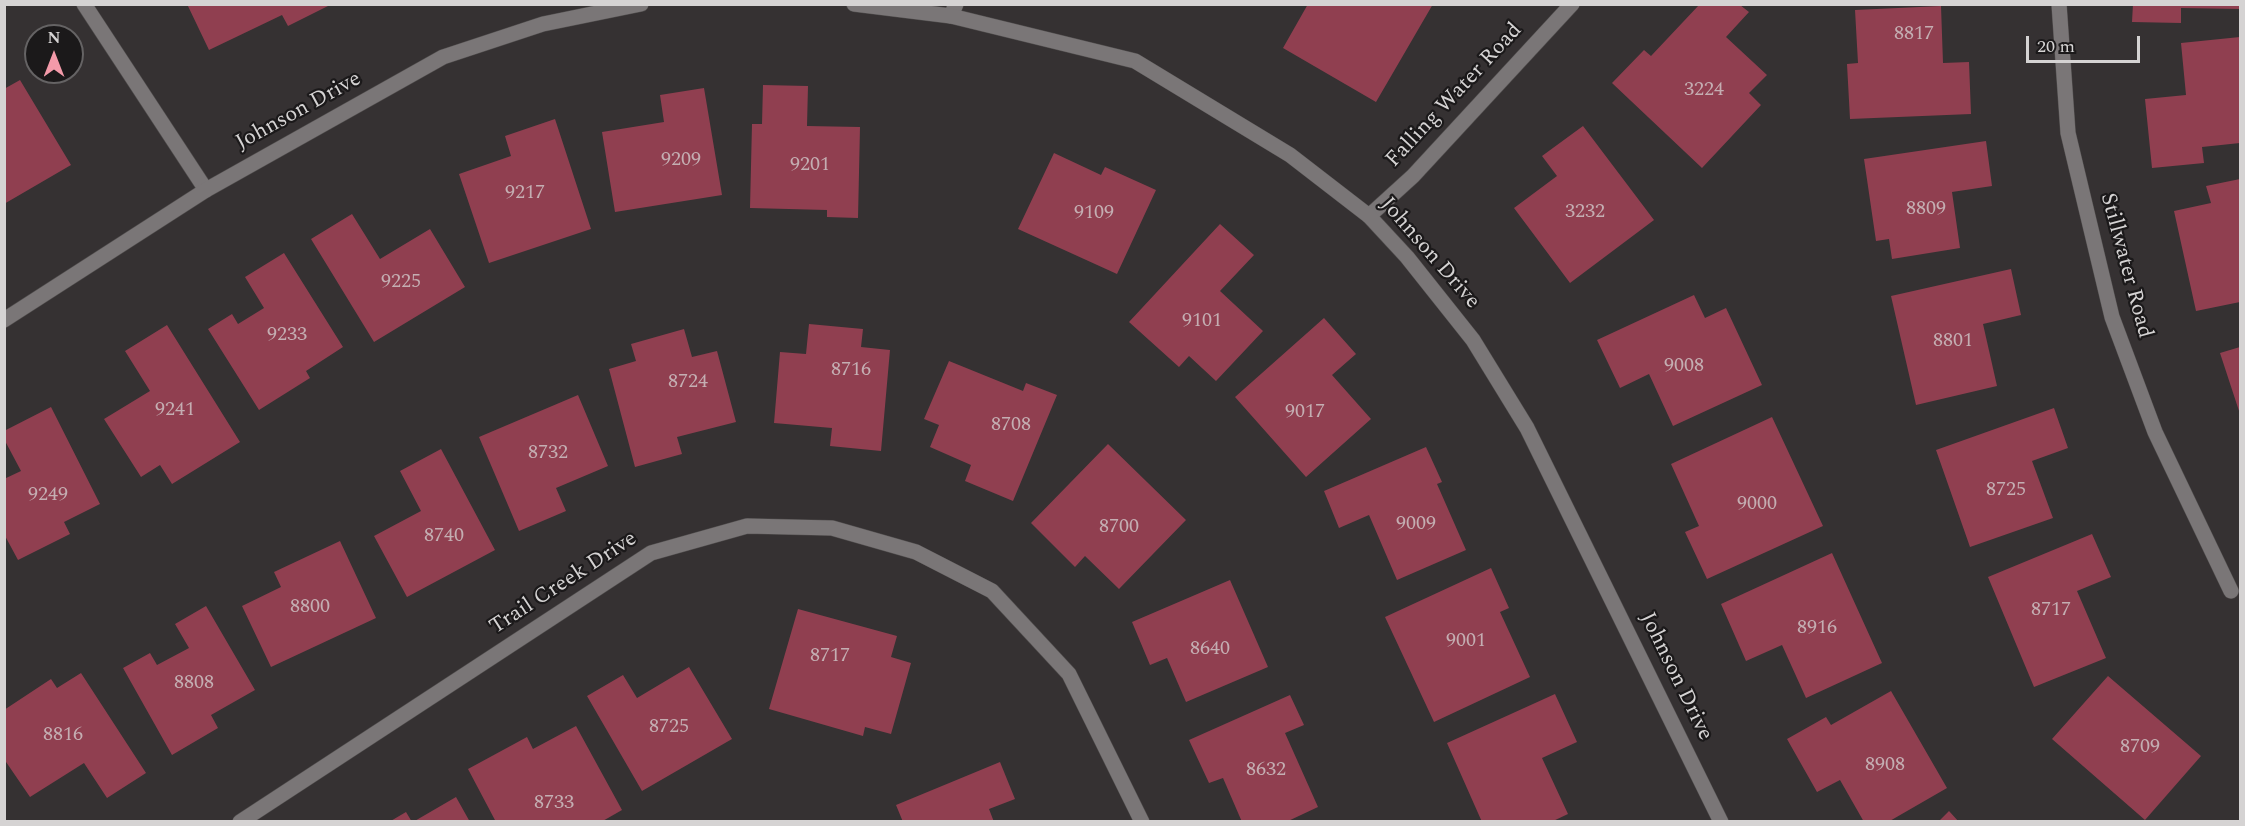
<!DOCTYPE html>
<html>
<head>
<meta charset="utf-8">
<style>
	body { margin:0 }
	#map { position:relative; width:2245px; height:826px; overflow:hidden; background:#353132; font-family:Spectral,serif }
	canvas { display:block }
	.frame { position:absolute; inset:0; border:6px solid #d5d3d3; pointer-events:none }
	.north { position:absolute; left:24px; top:24px; width:60px; height:60px; box-sizing:border-box; background:#1b191a; border:2px solid #656364; border-radius:50%; rotate:0deg; font-size:16px; font-weight:700; line-height:24px; text-align:center; color:#d5d3d3 }
	.north::after { content:''; display:block; margin:auto; width:21px; height:27px; background:#f39aa9; clip-path:polygon(50% 0,100% 100%,50% 72%,0 100%) }
	.scale { position:absolute; left:2026px; top:36px; width:114px; height:27px; box-sizing:border-box; border:3px solid #d5d3d3; border-top:0; padding-left:8px; font-size:18px; line-height:21px; white-space:nowrap; color:#d5d3d3; -webkit-text-stroke:4px #1b191a; paint-order:stroke }
</style>
</head>
<body>
<div id="map">
<canvas width="2245" height="826"></canvas>
<div class="frame"></div>
<div class="north">N</div>
<div class="scale">20 m</div>
</div>
<script>
const ctx = document.querySelector('canvas').getContext('2d');
ctx.lineJoin = 'round';
function paint(path, color) {
  ctx.fillStyle = color;
  ctx.fill(path, 'evenodd');
}
function toPath(rows) {
  const path = new Path2D();
  for (const r of rows) {
    path.moveTo(r[0], r[1]);
    for (let i = 2; i < r.length; i += 2) path.lineTo(r[i], r[i + 1]);
  }
  return path;
}
function strokePath(path, color, width, dash) {
  ctx.strokeStyle = color;
  ctx.lineWidth = width;
  ctx.lineCap = dash ? 'butt' : 'round';
  ctx.setLineDash(dash || []);
  ctx.stroke(path);
}
function drawText(font, color, halo, rows, align = 'center') {
  ctx.font = font + ' Spectral,serif';
  ctx.lineWidth = 4.5;
  ctx.setLineDash([]);
  ctx.textBaseline = 'middle';
  ctx.strokeStyle = halo;
  ctx.fillStyle = color;
  for (const [text, x, y, turn = 0] of rows) {
    ctx.save();
    ctx.translate(x, y);
    ctx.rotate((+turn || 0) * Math.PI / 180);
    ctx.textAlign = isNaN(turn) ? turn : align;
    if (halo) ctx.strokeText(text, 0, 0);
    ctx.fillText(text, 0, 0);
    ctx.restore();
  }
}
paint(toPath([
	[187,4,332,4,288,26,282,15,209,50],
	[1308,4,1433,4,1376,102,1283,48],
	[2133,4,2240,4,2240,9,2181,8,2181,23,2132,22],
	[1699,5,1740,5,1749,12,1726,37,1767,75,1749,93,1761,105,1702,168,1612,83,1644,50,1651,56],
	[1941,6,1943,63,1969,62,1971,114,1850,119,1847,64,1858,63,1855,10],
	[2240,37,2240,143,2202,147,2204,163,2152,168,2145,99,2186,95,2181,43],
	[20,80,71,165,4,204,4,89],
	[763,85,808,86,807,126,860,127,858,218,827,217,827,210,750,208,752,124,762,124],
	[704,88,722,195,615,212,602,132,664,122,660,95],
	[555,119,591,229,489,263,459,174,511,156,505,136],
	[1583,126,1654,220,1570,283,1514,208,1557,176,1542,156],
	[1986,141,1992,186,1952,192,1960,248,1892,259,1889,239,1876,241,1864,159],
	[1054,153,1101,175,1105,167,1156,190,1117,274,1018,229],
	[2240,179,2240,302,2196,311,2174,211,2211,203,2206,186],
	[352,214,380,259,430,229,465,287,374,342,311,239],
	[1220,224,1254,255,1220,291,1263,331,1216,381,1189,356,1179,367,1129,322],
	[284,253,343,347,306,371,310,378,259,410,208,329,232,314,238,324,264,308,245,277],
	[2011,269,2021,315,1983,324,1997,386,1916,405,1891,296],
	[1694,295,1705,318,1726,308,1762,385,1673,426,1649,374,1620,388,1597,340],
	[1324,318,1356,354,1332,375,1371,419,1306,477,1235,397],
	[809,324,863,329,861,347,890,350,881,451,830,446,832,428,774,423,780,352,806,354],
	[167,325,240,442,172,484,160,465,141,477,104,419,150,391,125,351],
	[684,329,692,357,717,351,736,422,677,437,682,454,635,467,609,369,636,361,631,344],
	[2240,347,2240,414,2220,353],
	[949,361,1023,391,1026,383,1057,395,1013,501,965,481,971,465,930,447,939,425,924,419],
	[578,395,608,466,556,488,566,511,519,531,479,437],
	[51,407,100,504,64,522,70,534,18,560,4,534,4,479,21,471,4,439,4,431],
	[2054,408,2068,448,2032,461,2053,518,1970,547,1936,450],
	[1772,417,1823,526,1707,579,1685,532,1699,526,1671,464],
	[1108,444,1186,520,1119,589,1085,556,1075,567,1031,523],
	[1426,447,1442,482,1437,484,1466,550,1397,580,1369,515,1339,528,1324,491],
	[441,449,495,550,407,597,374,536,421,511,400,471],
	[2092,534,2111,577,2077,591,2106,658,2034,687,1988,577],
	[340,541,376,618,271,667,242,606,281,587,274,572],
	[1832,553,1882,663,1806,698,1782,645,1746,661,1721,604],
	[1491,568,1509,608,1500,612,1530,677,1434,722,1385,617],
	[1230,580,1268,667,1186,702,1167,658,1150,665,1132,622],
	[206,606,255,690,211,715,218,728,172,755,123,668,150,653,157,665,189,648,175,624],
	[798,609,897,636,891,657,911,663,891,734,865,727,863,736,769,709],
	[689,667,732,739,642,791,587,696,623,675,637,698],
	[81,673,146,773,107,798,84,763,30,797,4,759,4,710,51,679,57,688],
	[2108,676,2201,756,2145,820,2052,739],
	[1891,691,1947,788,1888,822,1864,822,1840,780,1817,792,1787,739,1826,717,1831,725],
	[1555,694,1577,742,1542,758,1568,814,1551,822,1482,822,1447,743],
	[1290,695,1304,725,1285,733,1318,807,1286,822,1242,822,1223,778,1209,783,1189,740],
	[576,726,622,810,601,822,496,822,468,769,527,737,533,749],
	[1000,762,1015,799,989,809,994,822,903,822,896,805],
	[456,797,470,822,413,822],
	[1949,811,1959,822,1938,822],
	[406,812,412,822,389,822]
]), '#903f50');
const street = toPath([
	[84,4,206,190],
	[2059,4,2068,133,2112,317,2155,432,2231,591],
	[951,16,956,4],
	[1369,216,1413,176,1572,4],
	[240,822,651,553,747,526,832,528,916,552,992,591,1069,674,1142,822]
]);
const secondary = toPath([
	[854,4,951,16,1135,61,1290,155,1369,216,1407,257,1473,340,1527,428,1721,822],
	[4,320,206,190,443,57,543,24,641,4]
]);
strokePath(street, '#504d4d', 16);
strokePath(secondary, '#504d4d', 16);
strokePath(street, '#7a7677', 15);
strokePath(secondary, '#7a7677', 15);
drawText('20px', '#c4aeb2', null, [
	["8817",1914,35],
	["3224",1704,91],
	["9209",681,161],
	["9201",810,166],
	["9217",525,194],
	["8809",1926,210],
	["3232",1585,213],
	["9109",1094,214],
	["9225",401,283],
	["9101",1202,322],
	["9233",287,336],
	["8801",1953,342],
	["9008",1684,367],
	["8716",851,371],
	["8724",688,383],
	["9241",175,411],
	["9017",1305,413],
	["8708",1011,426],
	["8732",548,454],
	["8725",2006,491],
	["9249",48,496],
	["9000",1757,505],
	["9009",1416,525],
	["8700",1119,528],
	["8740",444,537],
	["8800",310,608],
	["8717",2051,611],
	["8916",1817,629],
	["9001",1466,642],
	["8640",1210,650],
	["8717",830,657],
	["8808",194,684],
	["8725",669,728],
	["8816",63,736],
	["8709",2140,748],
	["8908",1885,766],
	["8632",1266,771],
	["8733",554,804]
]);
drawText('22px', '#d5d3d3', '#1b191a', [
	["Falling Water Road",1455,96,-47],
	["Johnson Drive",299,112,-29],
	["Johnson Drive",1429,254,49],
	["Stillwater Road",2125,266,75],
	["Trail Creek Drive",564,584,-33],
	["Johnson Drive",1675,677,64]
]);
</script>
</body>
</html>
